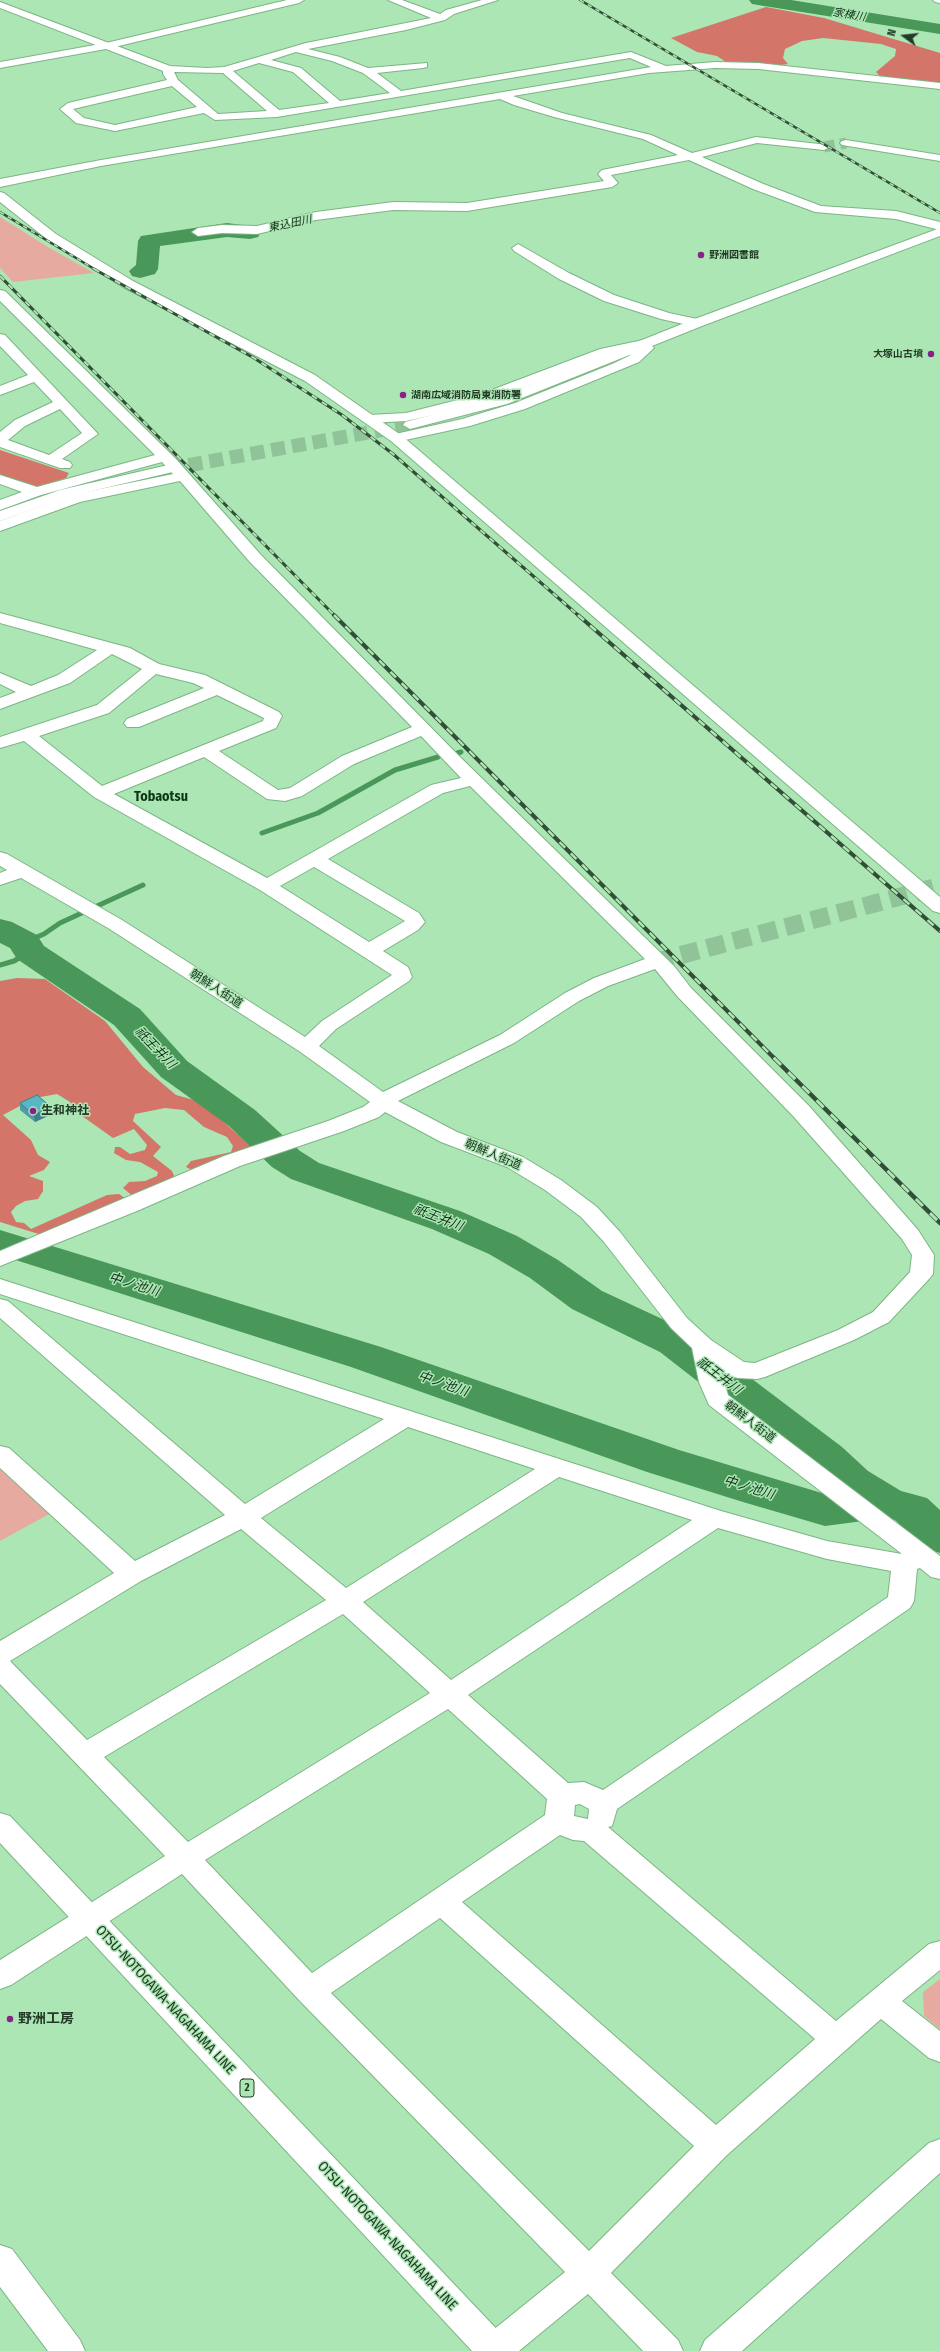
<!DOCTYPE html>
<html>
<head>
<meta charset="utf-8">
<style>
	body { margin:0 }
	#map { position:relative; width:940px; height:2351px; overflow:hidden; background:#ace6b4; font-family:"Fira Sans Condensed",sans-serif }
	canvas { display:block }
	.north { position:absolute; left:884px; top:16px; width:40px; height:40px; -webkit-text-stroke:3px #ace6b4; paint-order:stroke; rotate:285deg; font-size:11px; font-weight:700; line-height:16px; text-align:center; color:#223a26 }
	.north::after { content:''; display:block; margin:auto; width:14px; height:18px; background:#223a26; clip-path:polygon(50% 0,100% 100%,50% 72%,0 100%) }
</style>
</head>
<body>
<div id="map">
<canvas width="940" height="2351"></canvas>
<div class="north">N</div>
</div>
<script>
const ctx = document.querySelector('canvas').getContext('2d');
ctx.lineJoin = 'round';
function paint(path, color) {
  ctx.fillStyle = color;
  ctx.fill(path, 'evenodd');
}
function toPath(rows) {
  const path = new Path2D();
  for (const r of rows) {
    path.moveTo(r[0], r[1]);
    for (let i = 2; i < r.length; i += 2) path.lineTo(r[i], r[i + 1]);
  }
  return path;
}
function strokePath(path, color, width, dash) {
  ctx.strokeStyle = color;
  ctx.lineWidth = width;
  ctx.lineCap = dash ? 'butt' : 'round';
  ctx.setLineDash(dash || []);
  ctx.stroke(path);
}
function drawText(font, color, halo, rows, align = 'center') {
  ctx.font = font + ' "Fira Sans Condensed","Noto Sans JP",sans-serif';
  ctx.lineWidth = 3;
  ctx.setLineDash([]);
  ctx.textBaseline = 'middle';
  ctx.strokeStyle = halo;
  ctx.fillStyle = color;
  for (const [text, x, y, turn = 0] of rows) {
    ctx.save();
    ctx.translate(x, y);
    ctx.rotate((+turn || 0) * Math.PI / 180);
    ctx.textAlign = isNaN(turn) ? turn : align;
    if (halo) ctx.strokeText(text, 0, 0);
    ctx.fillText(text, 0, 0);
    ctx.restore();
  }
}
paint(toPath([
	[0,217,48,247,94,273,13,282,0,268],
	[0,1466,51,1513,0,1541],
	[940,1979,940,2029,924,2016,923,1992]
]), '#e7aaa1');
paint(toPath([
	[766,7,824,18,940,53,940,84,881,77,876,72,895,56,896,49,881,44,823,38,802,41,785,49,783,58,788,64,759,68,726,62,717,56,697,52,671,38],
	[0,450,69,473,66,478,37,487,26,486,0,477],
	[17,978,45,979,105,1021,143,1067,176,1095,201,1102,251,1146,198,1173,186,1167,191,1161,231,1152,233,1146,227,1137,204,1127,184,1110,165,1108,135,1114,133,1121,161,1147,153,1156,172,1171,176,1180,135,1198,123,1188,129,1182,145,1181,157,1176,158,1172,140,1162,126,1160,114,1153,115,1147,120,1147,130,1154,145,1150,147,1145,134,1129,113,1138,82,1116,70,1102,57,1094,35,1098,3,1115,31,1140,38,1155,50,1162,44,1170,29,1176,43,1181,43,1191,38,1199,25,1201,16,1206,11,1212,16,1222,24,1223,31,1229,107,1195,119,1194,129,1201,42,1235,0,1222,0,981]
]), '#d47569');
strokePath(toPath([
	[454,754,461,752],
	[262,833,318,813,395,770,438,757],
	[25,942,44,934,60,923,143,885],
	[0,965,14,961,29,952]
]), '#499759', 5);
paint(toPath([
	[749,0,791,0,940,24,940,34,758,5,752,4,749,0],
	[227,223,258,227,261,232,258,237,250,239,227,237,160,246,158,269,155,274,140,278,132,276,129,271,136,265,138,241,141,236,227,223],
	[0,919,12,922,37,935,44,946,140,1009,187,1061,255,1110,300,1151,319,1163,460,1211,517,1236,558,1260,602,1291,690,1332,842,1447,868,1471,901,1491,927,1498,940,1510,940,1553,924,1548,895,1520,886,1518,825,1526,743,1502,647,1472,351,1367,0,1255,0,1230,381,1347,679,1450,825,1494,836,1493,810,1469,660,1352,572,1309,530,1278,489,1254,432,1229,291,1179,272,1167,229,1126,161,1077,114,1025,17,959,10,948,0,943,0,919]
]), '#499759');
strokePath(toPath([
	[824,147,846,143]
]), '#90c498', 11, [11, 5.5]);
strokePath(toPath([
	[655,962,940,886]
]), '#90c498', 18, [18, 9]);
strokePath(toPath([
	[168,469,410,425]
]), '#90c498', 14, [14, 7]);
const minor = toPath([
	[388,0,402,0,440,14,446,10,482,0,498,0,454,14,445,20,406,30,308,49,340,57,368,68,427,63,427,67,423,68,377,73,401,91,631,52,666,66,715,62,758,63,940,83,940,89,758,69,715,68,649,73,513,96,562,113,651,135,692,153,756,137,828,145,830,147,824,150,757,143,702,157,761,183,821,206,896,211,940,222,940,230,896,219,815,212,753,189,689,160,611,175,618,183,612,187,467,211,393,210,316,220,257,234,222,233,198,236,192,232,198,228,222,225,257,226,316,212,393,202,467,203,604,181,598,174,602,170,678,155,643,139,554,117,514,105,500,99,101,166,0,187,0,179,101,160,651,67,630,58,277,117,215,120,204,113,115,131,76,123,60,109,68,103,167,80,163,74,163,71,0,8,0,2,170,66,207,68,224,67,306,43,431,18,388,0],
	[296,52,332,61,363,73,390,93,340,101,301,68,271,60,296,52],
	[259,63,293,72,329,103,279,110,233,71,259,63],
	[174,72,223,73,267,111,218,114,178,80,174,72],
	[172,86,197,107,115,125,84,118,73,109,172,86],
	[933,0,940,0,940,3,935,2,933,0],
	[846,140,940,155,940,161,842,145,840,143,842,141,846,140],
	[518,244,569,273,614,295,669,313,702,320,704,323,697,327,661,319,604,301,559,279,514,251,512,248,518,244],
	[0,290,5,291,176,459,261,555,459,756,674,966,691,988,809,1106,918,1230,934,1255,933,1274,929,1279,889,1322,854,1340,765,1377,757,1379,738,1378,730,1376,720,1369,728,1395,940,1556,940,1579,931,1577,920,1568,917,1569,914,1601,910,1608,617,1809,612,1826,608,1827,836,2021,929,1944,940,1941,940,1970,902,2001,940,2031,940,2062,929,2058,881,2019,727,2155,611,2273,678,2340,683,2351,643,2351,588,2294,519,2351,477,2351,482,2339,565,2272,299,2000,182,1874,11,1985,0,1989,0,1960,165,1856,0,1684,0,1641,114,1573,0,1468,0,1446,9,1448,135,1561,225,1515,0,1318,0,1299,8,1301,245,1504,384,1419,0,1294,0,1279,721,1511,827,1541,902,1554,709,1405,699,1382,692,1348,671,1328,604,1242,581,1217,545,1190,507,1167,441,1142,385,1112,379,1117,344,1131,240,1166,137,1211,0,1266,0,1251,224,1156,328,1121,363,1107,370,1102,299,1051,108,928,21,878,0,885,0,873,7,870,0,866,0,852,7,854,122,920,305,1037,322,1021,392,975,260,890,94,797,24,741,0,748,0,737,97,705,142,669,112,654,70,683,0,709,0,698,16,692,0,684,0,673,31,686,58,675,97,650,0,623,0,613,130,648,159,664,205,675,279,712,282,716,276,728,219,751,278,790,290,788,342,756,412,727,249,561,180,481,80,502,0,531,0,521,71,495,173,474,162,462,41,495,0,510,0,500,22,492,0,484,0,475,37,487,155,455,0,301,0,290],
	[156,674,193,683,204,688,127,719,124,723,127,727,139,727,217,695,264,718,263,721,102,786,39,736,109,713,156,674],
	[421,736,461,778,431,785,267,878,114,794,204,757,267,799,285,801,302,796,354,764,421,736],
	[470,786,645,959,594,978,565,993,500,1035,383,1092,319,1046,336,1029,409,981,412,977,408,967,383,951,418,930,425,922,419,913,328,859,443,793,470,786],
	[314,867,405,921,369,942,280,886,314,867],
	[655,969,677,996,793,1116,902,1239,912,1255,910,1272,873,1312,838,1330,755,1363,744,1362,711,1340,687,1318,620,1232,597,1207,561,1180,523,1157,457,1132,398,1101,514,1043,579,1001,608,986,655,969],
	[408,1427,535,1469,346,1588,261,1518,408,1427],
	[559,1477,692,1520,451,1680,363,1602,559,1477],
	[718,1528,827,1559,891,1571,888,1597,603,1790,584,1782,568,1783,468,1695,718,1528],
	[241,1529,326,1600,87,1740,10,1661,141,1581,241,1529],
	[343,1614,430,1693,188,1842,104,1757,343,1614],
	[448,1709,547,1799,545,1815,312,1973,205,1860,448,1709],
	[580,1804,589,1809,588,1819,574,1816,575,1805,580,1804],
	[560,1835,573,1840,584,1841,815,2039,716,2125,462,1902,560,1835],
	[440,1918,694,2146,589,2251,331,1993,440,1918],
	[0,334,5,335,98,434,62,459,70,462,72,465,70,468,60,468,0,447,0,432,15,420,53,402,34,382,0,395,0,386,28,375,0,346,0,334],
	[60,409,82,433,49,455,8,440,25,426,60,409],
	[648,339,655,343,652,346,654,348,639,362,525,409,470,426,396,442,389,438,391,435,462,419,515,403,612,364,629,356,637,349,609,355,491,400,443,413,406,421,369,423,362,419,369,415,406,413,481,394,600,349,648,339],
	[940,2139,940,2173,742,2351,700,2351,705,2340,929,2143,940,2139],
	[0,2245,12,2249,80,2340,85,2351,48,2351,0,2287,0,2245]
]);
const tertiary = toPath([
	[287,0,304,0,299,3,106,49,0,68,0,62,106,43,287,0],
	[0,192,4,193,56,234,133,281,315,375,401,435,940,897,940,913,933,911,391,441,305,381,123,287,48,240,0,202,0,192],
	[940,228,940,236,702,326,507,404,410,429,403,425,405,422,497,398,692,320,940,228],
	[168,465,173,466,175,469,173,472,70,496,0,521,0,511,60,490,168,465]
]);
const primary = toPath([
	[0,1813,10,1816,507,2340,512,2351,472,2351,0,1843,0,1813]
]);
strokePath(minor, '#7cb585', 2);
strokePath(tertiary, '#7cb585', 2);
strokePath(primary, '#7cb585', 2);
paint(minor, '#fff');
paint(tertiary, '#fff');
paint(primary, '#fff');
const railFar3 = toPath([
	[580,0,940,213],
	[0,212,96,270]
]);
const railFar2 = toPath([
	[94,269,254,358,342,415,393,454,579,616],
	[0,276,335,616]
]);
const railFar1 = toPath([
	[334,615,775,1059],
	[578,615,940,931]
]);
const rail = toPath([
	[774,1058,940,1223]
]);
strokePath(railFar3, '#324e36', 2.5);
strokePath(railFar2, '#324e36', 3);
strokePath(railFar1, '#324e36', 4);
strokePath(rail, '#324e36', 4.5);
strokePath(railFar3, '#ace6b4', 1.5, [4.5]);
strokePath(railFar2, '#ace6b4', 2, [6]);
strokePath(railFar1, '#ace6b4', 2.5, [8]);
strokePath(rail, '#ace6b4', 3, [10]);
paint(toPath([
	[20,1103,51,1107,52,1114,35,1122,20,1110]
]), '#4c9da9');
paint(toPath([
	[51,1107,52,1114,35,1122,34,1115]
]), '#3e808a');
const building = toPath([
	[37,1095,51,1107,34,1115,20,1103,37,1095]
]);
paint(building, '#58b7c5');
strokePath(building, '#3e808a', 1);
for (const [x, y, r, color] of [
	[701,255,4,"#892288"],
	[931,354,4,"#892288"],
	[403,395,4,"#892288"],
	[33,1111,4,"#892288"],
	[10,2019,4,"#892288"]
]) {
  const dot = new Path2D();
  dot.arc(x, y, r, 0, 2 * Math.PI);
  ctx.fillStyle = color;
  ctx.fill(dot);
  strokePath(dot, '#ace6b4', 1.5);
}
drawText('bold 10px', '#223a26', '#ace6b4', [
	["野洲図書館",709,255],
	["大塚山古墳",923,354,"right"],
	["湖南広域消防局東消防署",411,395]
], 'left');
drawText('italic 11px', '#113118', '#ace6b4', [
	["家棟川",849,15,9],
	["東込田川",290,224,-12]
]);
for (const [x, y, w] of [
	[247,2088,14]
]) {
  const box = new Path2D();
  box.roundRect(x - w / 2, y - 9, w, 18, 3);
  ctx.fillStyle = '#ace6b4';
  ctx.fill(box);
  strokePath(box, '#223a26', 1);
}
drawText('bold 11px', '#223a26', null, [
	["2",247,2088]
]);
drawText('12px', '#223a26', '#ace6b4', [
	["朝鮮人街道",216,989,33],
	["朝鮮人街道",493,1155,23],
	["朝鮮人街道",750,1422,37]
]);
drawText('bold 12px', '#223a26', '#ace6b4', [
	["生和神社",41,1111]
], 'left');
drawText('italic 13px', '#113118', '#ace6b4', [
	["祇王井川",155,1048,46],
	["祇王井川",438,1218,21],
	["中ノ池川",134,1285,17],
	["祇王井川",719,1376,37],
	["中ノ池川",443,1384,19],
	["中ノ池川",749,1488,17]
]);
drawText('bold 14px', '#0d3818', '#ace6b4', [
	["Tobaotsu",161,797]
]);
drawText('14px', '#223a26', '#ace6b4', [
	["OTSU-NOTOGAWA-NAGAHAMA LINE",165,2000,47],
	["OTSU-NOTOGAWA-NAGAHAMA LINE",387,2236,47]
]);
drawText('bold 14px', '#223a26', '#ace6b4', [
	["野洲工房",18,2019]
], 'left');
</script>
</body>
</html>
